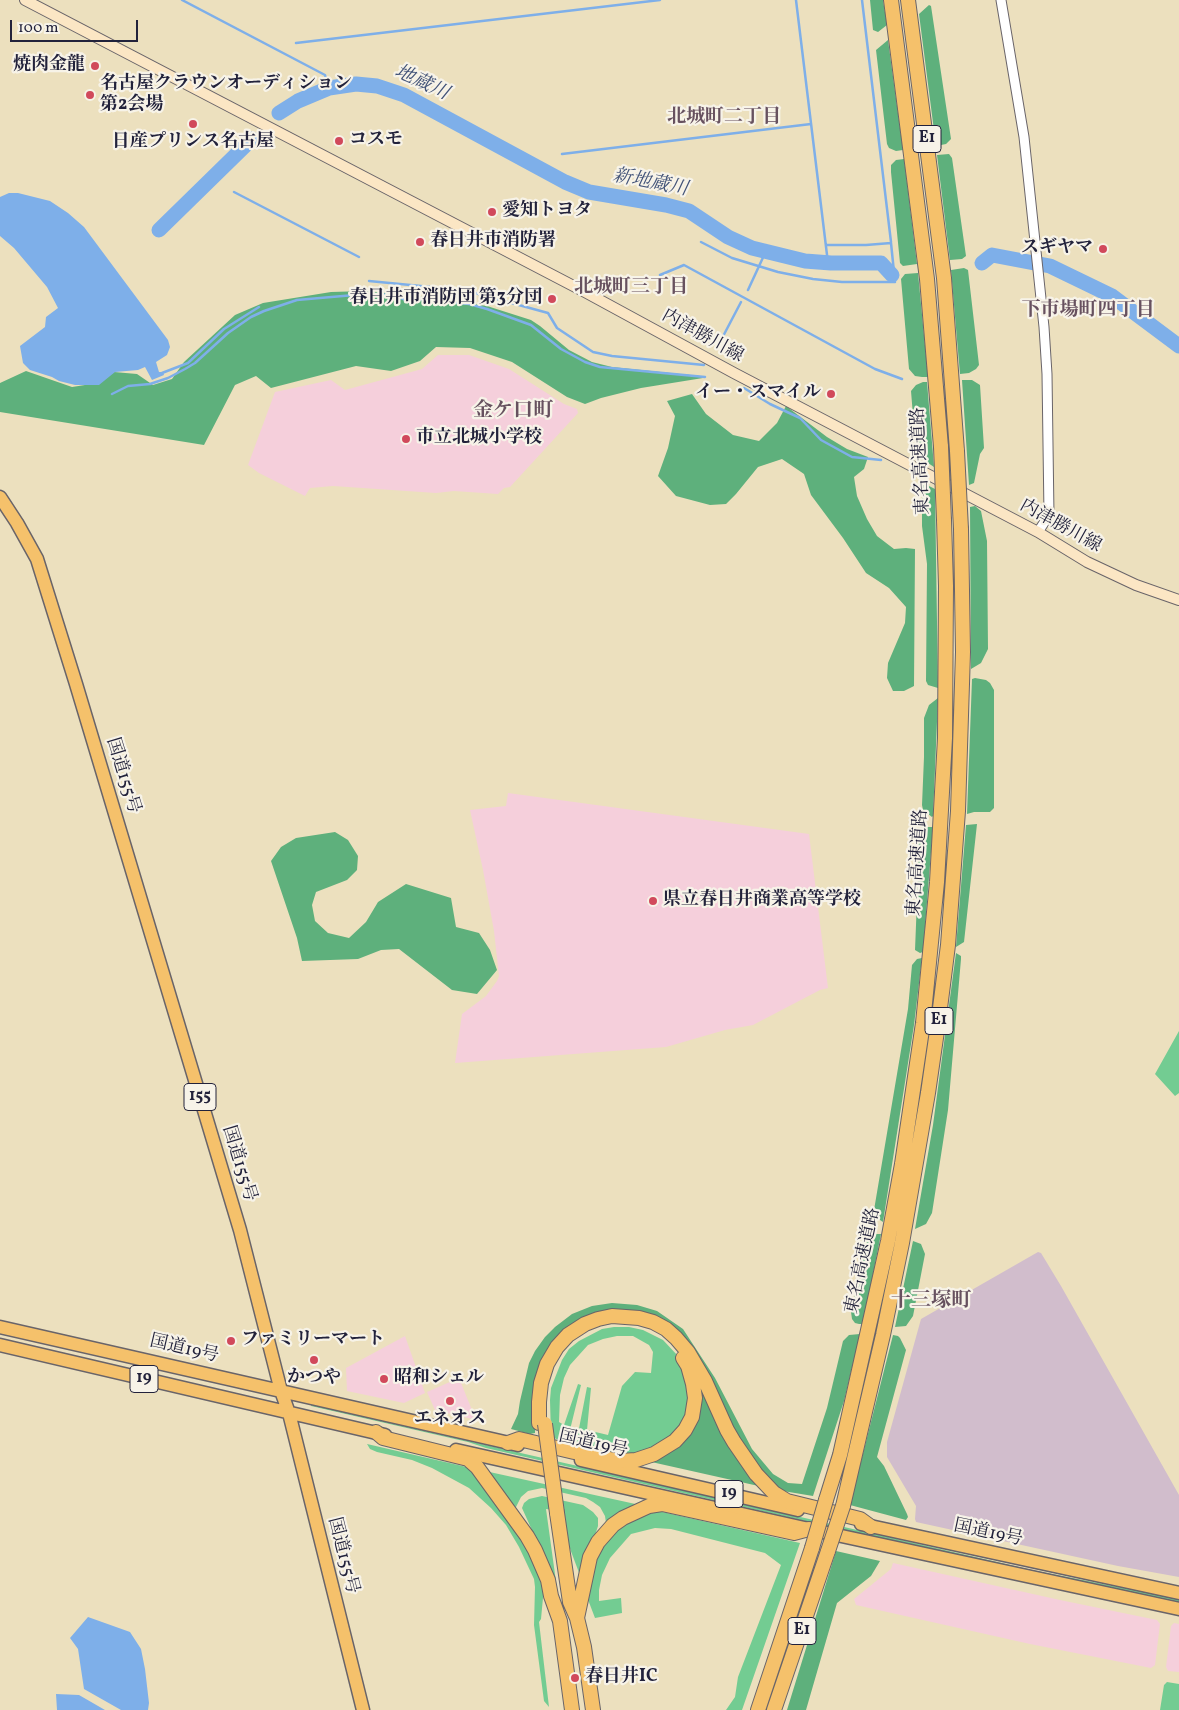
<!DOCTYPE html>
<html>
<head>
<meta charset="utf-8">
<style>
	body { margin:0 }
	#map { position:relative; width:1179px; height:1710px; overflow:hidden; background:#ece0be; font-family:Vollkorn,serif }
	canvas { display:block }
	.scale { position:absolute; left:10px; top:20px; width:128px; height:22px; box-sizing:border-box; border:2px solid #22223b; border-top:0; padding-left:6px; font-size:15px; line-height:18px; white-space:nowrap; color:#22223b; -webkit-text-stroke:4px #f7f3e8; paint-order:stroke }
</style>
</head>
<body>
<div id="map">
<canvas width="1179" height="1710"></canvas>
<div class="scale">100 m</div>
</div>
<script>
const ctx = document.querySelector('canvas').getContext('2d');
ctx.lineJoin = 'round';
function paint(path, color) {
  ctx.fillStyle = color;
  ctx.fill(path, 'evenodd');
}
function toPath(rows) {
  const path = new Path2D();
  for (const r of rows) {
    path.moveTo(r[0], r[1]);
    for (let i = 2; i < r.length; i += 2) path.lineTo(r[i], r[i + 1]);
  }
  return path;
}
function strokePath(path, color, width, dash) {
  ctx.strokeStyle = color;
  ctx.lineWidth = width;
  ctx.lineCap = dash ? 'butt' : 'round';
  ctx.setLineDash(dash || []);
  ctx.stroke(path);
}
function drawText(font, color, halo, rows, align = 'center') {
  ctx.font = font + ' Vollkorn,"Noto Serif JP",serif';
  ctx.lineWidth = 4.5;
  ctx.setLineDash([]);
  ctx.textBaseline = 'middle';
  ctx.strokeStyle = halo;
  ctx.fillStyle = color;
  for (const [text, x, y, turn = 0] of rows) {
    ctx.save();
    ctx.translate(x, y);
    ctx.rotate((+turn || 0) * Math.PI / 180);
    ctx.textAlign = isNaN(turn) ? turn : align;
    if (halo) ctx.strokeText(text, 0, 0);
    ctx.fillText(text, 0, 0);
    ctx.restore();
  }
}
paint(toPath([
	[438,355,469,355,509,369,564,404,577,409,578,413,510,487,504,488,498,494,454,491,436,493,333,486,310,488,305,496,259,473,248,465,275,392,331,380,345,390,422,369],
	[508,793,809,834,828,988,820,990,753,1025,725,1030,666,1047,455,1063,462,1014,486,996,497,981,499,976,494,931,483,870,470,810,506,806],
	[405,1336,425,1393,404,1403,347,1391,346,1368],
	[459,1378,476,1420,435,1410,427,1392],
	[893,1563,1060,1600,1157,1620,1160,1624,1155,1665,1151,1668,1030,1644,856,1605,854,1599,891,1569],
	[1174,1623,1179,1624,1179,1672,1168,1671,1166,1667,1171,1626]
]), '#f5cfdb');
paint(toPath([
	[1038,1252,1041,1253,1061,1286,1179,1495,1179,1577,1118,1566,916,1522,915,1519,916,1506,887,1457,887,1442,921,1319]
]), '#d1bdcc');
paint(toPath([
	[1179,1031,1179,1093,1175,1096,1155,1074],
	[614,1327,629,1327,643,1330,663,1340,678,1356,689,1393,686,1417,681,1428,661,1445,628,1456,576,1444,587,1387,591,1388,587,1430,608,1435,622,1386,635,1372,651,1373,653,1352,649,1345,633,1336,617,1336,603,1339,588,1345,570,1365,564,1378,560,1395,559,1422,564,1425,578,1384,581,1385,567,1442,558,1440,551,1436,550,1400,551,1388,562,1360,569,1349,579,1341,602,1329],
	[311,1405,1032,1570,1179,1599,1179,1603,893,1541,486,1448,468,1442,311,1406],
	[367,1444,471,1468,533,1555,544,1587,541,1619,539,1622,549,1707,544,1701,534,1625,535,1587,534,1579,519,1547,506,1525,491,1508,469,1488,432,1468,412,1460,377,1452,370,1449],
	[485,1471,640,1505,606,1523,605,1516,600,1507,593,1502,586,1498,542,1488,528,1491,521,1497,514,1511],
	[542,1496,583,1505,593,1512,598,1518,598,1526,581,1578,563,1530,561,1511,546,1509,558,1596,545,1559,522,1508,524,1503,529,1499],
	[658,1511,800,1543,742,1710,726,1710,735,1697,738,1677,781,1565,765,1553,671,1529,655,1528,631,1534,610,1558,602,1575,599,1590,599,1601,621,1598,622,1613,595,1618,587,1597,596,1559,605,1543,616,1528,636,1516],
	[1167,1682,1179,1684,1179,1710,1160,1710,1164,1685]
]), '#73cc92');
paint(toPath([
	[870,0,883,0,887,25,878,32,873,30],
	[929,5,931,6,951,139,946,144,936,146,919,14],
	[888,40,903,150,896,151,889,148,887,144,876,50],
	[949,154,952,158,966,256,962,259,950,260,937,155],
	[904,159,917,264,903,266,900,263,891,172,891,165,896,160],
	[964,268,968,270,979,365,976,369,969,373,960,374,951,270],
	[918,273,928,377,922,377,915,376,909,369,901,279,905,274],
	[366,291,420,296,487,306,531,320,540,326,569,350,592,362,612,367,700,376,703,378,641,388,601,398,585,404,567,397,512,362,470,348,436,347,420,361,391,371,356,366,271,388,256,376,235,385,204,445,0,412,0,383,26,371,72,387,98,383,114,372,137,374,153,385,172,379,184,362,235,315,263,303,331,292],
	[962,380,972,380,980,385,984,448,980,454,974,483,969,485],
	[923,382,927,382,934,467,922,459,914,428,911,391,916,385],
	[692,394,706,414,733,435,759,441,777,423,786,406,827,437,847,449,868,457,864,469,854,477,857,496,867,519,877,536,894,549,906,548,915,549,914,686,904,691,893,691,887,678,888,663,905,623,906,607,889,588,866,573,843,538,811,495,804,474,782,459,758,467,736,494,726,504,710,505,676,496,658,476,668,448,675,416,667,401],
	[922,484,927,485,935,489,938,688,928,685,926,681,927,564,922,526],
	[975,506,981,511,987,541,988,649,981,663,971,669,970,507],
	[975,678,986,680,990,683,994,690,994,808,990,812,974,812,967,814,972,679],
	[938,698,933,816,932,817,923,810,922,805,924,757,924,718,929,705],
	[977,824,964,942,956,947,966,825],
	[928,827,933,827,923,952,920,953,915,950,919,850,915,844,913,834,918,833,921,830],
	[335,832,348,840,358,856,357,870,347,880,316,892,312,905,315,921,328,933,349,938,366,922,378,902,406,884,451,898,456,927,479,933,490,950,497,970,477,994,452,990,399,949,381,950,358,959,302,961,297,938,271,861,281,847,296,838],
	[956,953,961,956,961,959,948,1110,932,1213,926,1224,915,1229,933,1125],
	[922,958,914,1025,883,1222,877,1218,874,1210,908,1009,912,965,917,959],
	[875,1234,881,1234,863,1324,859,1324,855,1323,852,1319,851,1312,867,1241,870,1237],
	[913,1241,921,1244,925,1254,913,1316,906,1326,895,1327],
	[612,1303,637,1305,657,1311,683,1329,715,1378,752,1449,773,1474,788,1483,802,1484,827,1408,843,1341,849,1335,860,1334,844,1401,813,1496,783,1491,765,1478,744,1452,703,1366,637,1314,562,1337,535,1421,535,1433,530,1434,511,1429,518,1414,520,1401,529,1363,535,1351,545,1337,555,1327,572,1314,592,1306],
	[893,1335,898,1336,900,1338,906,1350,877,1457,884,1466,907,1514,908,1517,906,1520,850,1505],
	[696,1374,763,1487,647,1461,683,1441],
	[836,1551,880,1561,871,1576,837,1603,806,1710,787,1710]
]), '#5eb07c');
paint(toPath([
	[9,193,18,193,50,201,68,213,84,227,168,340,170,347,167,355,156,362,159,372,163,372,164,375,152,380,145,367,138,370,115,372,99,385,75,385,59,381,52,377,30,370,23,363,20,346,45,327,46,317,58,308,47,287,14,248,0,236,0,197],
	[88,1617,130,1632,141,1649,145,1669,149,1703,148,1710,121,1710,84,1689,78,1649,70,1638],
	[56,1694,79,1695,105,1710,57,1710]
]), '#7eafe9');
strokePath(toPath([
	[182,0,325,75,329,88],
	[796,0,828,263],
	[862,0,891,242],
	[296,43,660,0],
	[562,154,811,124],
	[234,192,359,257],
	[701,242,732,258,778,272,813,279,842,282,895,282,891,243,866,245,827,245],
	[660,275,684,265,875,369,902,379],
	[369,281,431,287,475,293,548,313,557,328,593,352,612,356,704,365],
	[748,290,766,251],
	[719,344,741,302],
	[162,373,188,363,224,329,259,307],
	[744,388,770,404,800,418,821,440,852,457,881,460],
	[112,394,128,386,150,384,168,378,185,369,195,363,228,333,251,317,264,311,297,300,366,294,393,295,406,300,422,299,469,304,487,309,531,325,561,349,585,362,600,367,705,377]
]), '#7eafe9', 2.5);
strokePath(toPath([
	[279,113,298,101,329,88,356,84,377,86,404,95,565,182,589,192,666,205,689,211,728,237,752,248,805,261,831,263,881,263,892,275],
	[159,230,252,139],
	[982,263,992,255,1050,266,1112,296,1179,346]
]), '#7eafe9', 15);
const tertiary = toPath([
	[1001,0,1024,137,1044,327,1047,374,1049,515,1038,532]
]);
const secondary = toPath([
	[25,0,585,292,734,373,1038,532,1087,562,1136,585,1179,600]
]);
const trunk = toPath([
	[0,497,17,523,37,559,76,684,240,1230,281,1391,289,1413,363,1710],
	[0,1327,518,1445],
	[0,1345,385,1435],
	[456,1450,809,1529,1179,1609],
	[581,1460,798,1510],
	[861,1524,1179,1593]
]);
const motorway = toPath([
	[891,0,927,279,941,447],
	[908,0,944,278,957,451],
	[539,1423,539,1402,541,1383,547,1364,557,1347,568,1335,585,1324,598,1319,612,1316,639,1318,653,1322,666,1329,676,1338,688,1352,705,1381,727,1430,734,1442,756,1474,774,1493,787,1501,860,1519,871,1527],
	[376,1432,383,1438,468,1459,477,1467,527,1536,535,1550,548,1580,551,1596,560,1621,572,1710],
	[508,1443,519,1439,574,1452,620,1461,636,1460,654,1454,675,1441,685,1430,692,1417,695,1398,693,1384,688,1366,683,1358],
	[826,1500,840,1455,888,1241,902,1164,923,1023,937,882,945,738,946,586,944,520],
	[843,1506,883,1335,902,1243,928,1093,938,1024,948,945,958,811,963,652,961,529],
	[557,1513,570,1602,577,1618,584,1647,593,1710],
	[577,1618,590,1557,598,1542,613,1525,623,1518,649,1506,662,1504,794,1533,809,1529],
	[758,1710,812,1548],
	[774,1710,828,1551]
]);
strokePath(tertiary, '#696469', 11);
strokePath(secondary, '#696469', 12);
strokePath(trunk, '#696469', 15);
strokePath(motorway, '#696469', 16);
strokePath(tertiary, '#fff', 9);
strokePath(secondary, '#fbe6c4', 10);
strokePath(trunk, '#f5c16b', 12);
strokePath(motorway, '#f5c16b', 14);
const motorwayBridge = toPath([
	[941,447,944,520],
	[957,451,961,529],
	[545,1424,557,1513],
	[812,1548,826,1500],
	[828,1551,843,1506]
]);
strokePath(motorwayBridge, '#696469', 16, []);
strokePath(motorwayBridge, '#f5c16b', 14);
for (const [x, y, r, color] of [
	[95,66,5,"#d1495b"],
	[90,95,5,"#d1495b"],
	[193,124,5,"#d1495b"],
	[339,141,5,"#d1495b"],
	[492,212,5,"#d1495b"],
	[420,242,5,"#d1495b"],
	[1103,249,5,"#d1495b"],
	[552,299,5,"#d1495b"],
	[831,394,5,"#d1495b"],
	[406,439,5,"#d1495b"],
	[653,901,5,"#d1495b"],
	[231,1341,5,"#d1495b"],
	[314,1360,5,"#d1495b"],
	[384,1379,5,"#d1495b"],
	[450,1401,5,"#d1495b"],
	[575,1678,5,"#d1495b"]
]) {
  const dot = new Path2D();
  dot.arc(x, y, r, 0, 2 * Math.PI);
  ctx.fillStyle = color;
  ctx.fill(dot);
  strokePath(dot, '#f7f3e8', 2);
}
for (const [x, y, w] of [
	[927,139,28],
	[939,1021,28],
	[200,1097,32],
	[144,1379,28],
	[729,1494,28],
	[802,1631,28]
]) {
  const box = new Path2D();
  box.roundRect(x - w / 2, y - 13.5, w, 27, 4);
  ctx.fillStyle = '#f7f3e8';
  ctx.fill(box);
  strokePath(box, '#22223b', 1);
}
drawText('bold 16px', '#22223b', null, [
	["E1",927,139],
	["E1",939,1021],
	["155",200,1097],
	["19",144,1379],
	["19",729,1494],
	["E1",802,1631]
]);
drawText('bold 18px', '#22223b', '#f7f3e8', [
	["焼肉金龍",85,66,"right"],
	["名古屋クラウンオーディション",100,85],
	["第2会場",100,106],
	["コスモ",349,141],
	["日産プリンス名古屋",193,143,"center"],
	["愛知トヨタ",502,212],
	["春日井市消防署",430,242],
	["スギヤマ",1093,249,"right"],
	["春日井市消防団 第3分団",542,299,"right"],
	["イー・スマイル",821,394,"right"],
	["市立北城小学校",416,439],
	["県立春日井商業高等学校",663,901],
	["ファミリーマート",241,1341],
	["かつや",314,1379,"center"],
	["昭和シェル",394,1379],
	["エネオス",450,1420,"center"],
	["春日井IC",585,1678]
], 'left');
drawText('18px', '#22223b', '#f7f3e8', [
	["内津勝川線",702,337,29],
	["東名高速道路",922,461,-93],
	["内津勝川線",1060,527,29],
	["国道155号",122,776,73],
	["東名高速道路",919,863,-86],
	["国道155号",238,1164,73],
	["東名高速道路",864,1261,-78],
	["国道19号",184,1350,13],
	["国道19号",593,1445,13],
	["国道19号",988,1534,12],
	["国道155号",342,1556,76]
]);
drawText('italic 19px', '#425378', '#f7f3e8', [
	["地蔵川",421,84,25],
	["新地蔵川",650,184,11]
]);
drawText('bold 19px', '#67515f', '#f7f3e8', [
	["北城町二丁目",724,119],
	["北城町三丁目",631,289],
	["下市場町四丁目",1088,312]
]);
drawText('bold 20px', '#67515f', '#f7f3e8', [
	["金ケ口町",513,412],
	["十三塚町",931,1302]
]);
</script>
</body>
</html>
